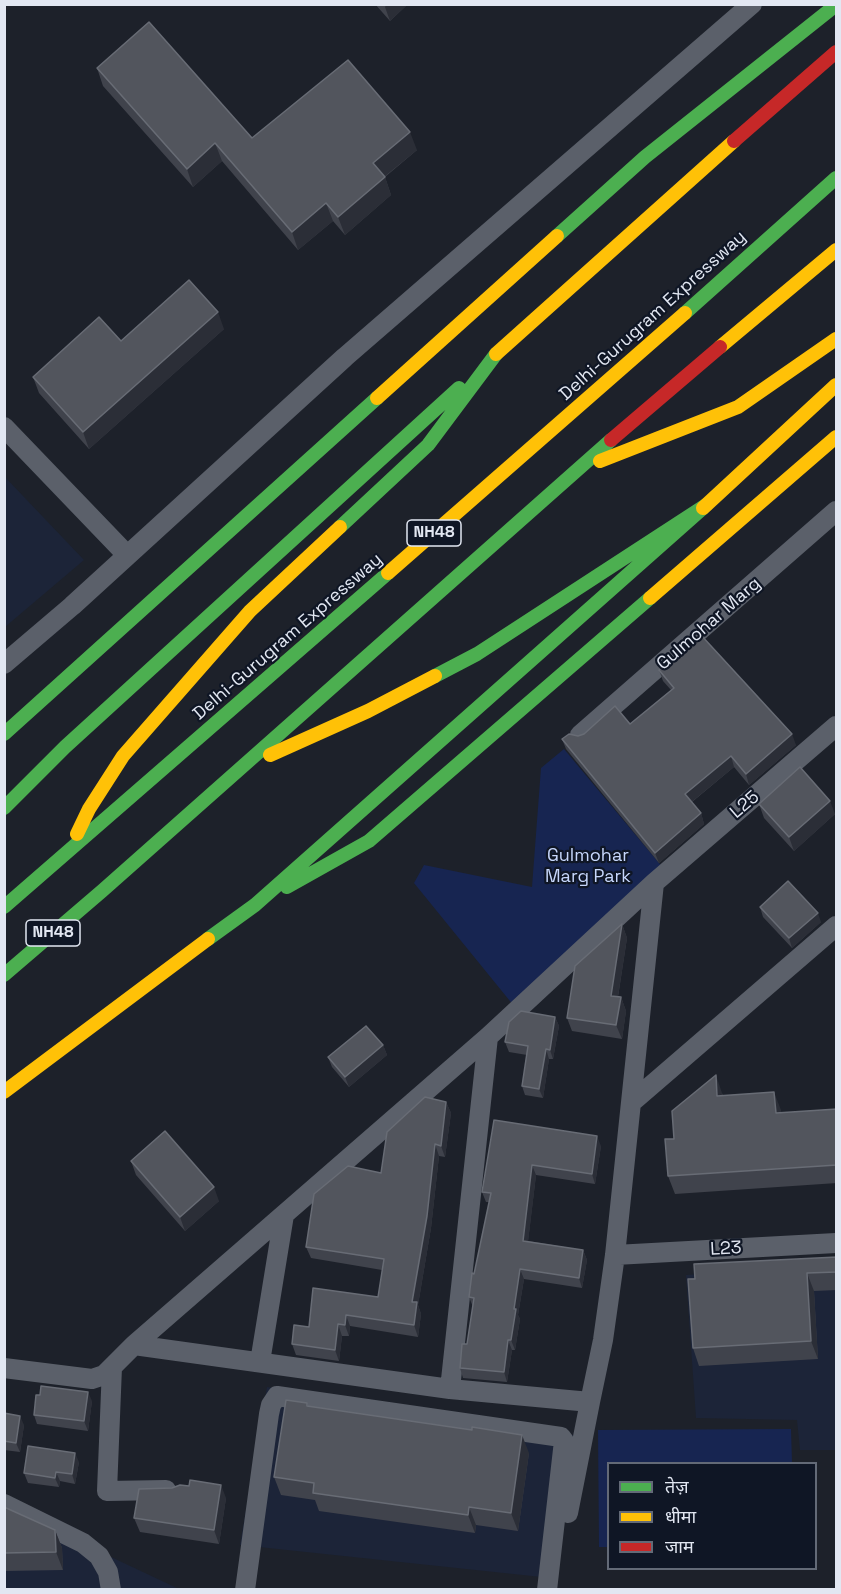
<!DOCTYPE html>
<html>
<head>
<meta charset="utf-8">
<style>
	body { margin:0 }
	#map { position:relative; width:841px; height:1594px; overflow:hidden; background:#1d212a; font-family:"Space Grotesk","Noto Sans Devanagari",sans-serif }
	canvas { display:block }
	.frame { position:absolute; inset:0; border:6px solid #e2e7f2; pointer-events:none }
	.legend { position:absolute; left:607px; top:1462px; width:210px; height:108px; box-sizing:border-box; background:#0f1625; border:2px solid #636a77; margin:0; padding:8px 10px; list-style:none; font-size:18px; color:#e2e7f2 }
	.legend li { display:flex; align-items:center; gap:12px; height:30px }
	.legend b { width:30px; border:2px solid #636a77 }
</style>
</head>
<body>
<div id="map">
<canvas width="841" height="1594"></canvas>
<div class="frame"></div>
<ul class="legend">
<li><b style="height:8px;background:#4caf50"></b>तेज़</li>
<li><b style="height:8px;background:#ffc107"></b>धीमा</li>
<li><b style="height:8px;background:#c62828"></b>जाम</li>
</ul>
</div>
<script>
const ctx = document.querySelector('canvas').getContext('2d');
ctx.lineJoin = 'round';
function paint(path, color) {
  ctx.fillStyle = color;
  ctx.fill(path, 'evenodd');
}
function toPath(rows) {
  const path = new Path2D();
  for (const r of rows) {
    path.moveTo(r[0], r[1]);
    for (let i = 2; i < r.length; i += 2) path.lineTo(r[i], r[i + 1]);
  }
  return path;
}
function strokePath(path, color, width, dash) {
  ctx.strokeStyle = color;
  ctx.lineWidth = width;
  ctx.lineCap = dash ? 'butt' : 'round';
  ctx.setLineDash(dash || []);
  ctx.stroke(path);
}
function drawText(font, color, halo, rows, align = 'center') {
  ctx.font = font + ' "Space Grotesk",sans-serif';
  ctx.lineWidth = 4.5;
  ctx.setLineDash([]);
  ctx.textBaseline = 'middle';
  ctx.strokeStyle = halo;
  ctx.fillStyle = color;
  for (const [text, x, y, turn = 0] of rows) {
    ctx.save();
    ctx.translate(x, y);
    ctx.rotate((+turn || 0) * Math.PI / 180);
    ctx.textAlign = isNaN(turn) ? turn : align;
    if (halo) ctx.strokeText(text, 0, 0);
    ctx.fillText(text, 0, 0);
    ctx.restore();
  }
}
paint(toPath([
	[4,476,84,560,5,627,4,627],
	[836,1265,836,1450,800,1450,797,1420,696,1418,686,1275],
	[267,1387,573,1435,551,1578,240,1545],
	[5,1507,179,1589,5,1589]
]), '#1c2438');
paint(toPath([
	[564,749,664,869,514,1006,414,883,424,865,532,887,541,768],
	[791,1429,792,1463,608,1464,608,1547,599,1547,598,1430]
]), '#172551');
strokePath(toPath([
	[4,427,127,555],
	[4,664,72,606,345,357,752,4],
	[580,735,836,511],
	[632,1102,836,926],
	[615,1255,836,1243],
	[134,1345,488,1037,654,883,836,726],
	[260,1362,284,1215],
	[112,1367,107,1491,166,1490],
	[4,1368,92,1379,104,1375,134,1345,450,1389,590,1402,603,1340,615,1255,654,883],
	[450,1389,488,1037],
	[4,1504,83,1543,99,1556,108,1572,111,1590],
	[568,1513,590,1402],
	[245,1590,269,1414,271,1405,277,1396,561,1437,564,1441,547,1590]
]), '#5b606a', 20);
strokePath(toPath([
	[557,236,645,157,836,5],
	[685,313,836,178],
	[340,527,428,445,496,354],
	[435,676,477,654,706,505],
	[4,734,377,398],
	[4,808,65,747,459,388],
	[287,887,369,841,650,598],
	[4,907,388,573],
	[208,939,255,905,703,508],
	[4,975,102,891,611,440]
]), '#4caf50', 14);
strokePath(toPath([
	[720,347,836,250],
	[496,354,734,141],
	[377,398,557,236],
	[600,461,738,407,836,339],
	[703,508,836,385],
	[388,573,685,313],
	[650,598,836,437],
	[270,755,368,711,435,676],
	[77,834,89,809,123,756,250,611,340,527],
	[4,1092,208,939]
]), '#ffc107', 14);
strokePath(toPath([
	[734,141,836,52],
	[611,440,720,347]
]), '#c62828', 14);
paint(toPath([
	[375,4,408,4,390,21],
	[97,68,252,138,417,150,385,177,391,195,345,235,333,221,298,250,222,161,193,187,103,86],
	[224,329,89,449,39,393,33,377,121,341],
	[659,670,796,745,749,785,734,767,692,802,701,813,704,824,659,863,566,749,562,739,578,736,630,724,671,690,663,681],
	[759,804,835,814,794,851,764,818],
	[760,907,821,922,792,948,763,917],
	[622,924,627,938,618,997,621,997,626,1011,622,1039,572,1031,567,1018],
	[555,1017,559,1026,553,1059,549,1059,543,1098,525,1095,522,1086,527,1055,509,1052,505,1042],
	[383,1045,387,1055,349,1087,332,1067,328,1057],
	[722,1093,723,1096,781,1110,781,1113,837,1109,837,1183,675,1194,668,1176,674,1139],
	[446,1102,451,1113,445,1157,439,1156,431,1228,418,1305,421,1314,418,1337,350,1326,349,1336,342,1336,339,1361,296,1355,292,1344,309,1327,378,1297,382,1270,311,1258,306,1247,381,1173],
	[494,1120,601,1146,595,1184,536,1175,528,1241,583,1250,587,1260,582,1288,524,1279,518,1315,520,1319,515,1350,512,1350,507,1382,463,1378,460,1368,467,1344,473,1307,469,1297,474,1274,489,1202,486,1202,482,1192],
	[131,1161,219,1201,185,1231,136,1175],
	[837,1257,837,1290,814,1291,818,1359,699,1366,693,1348,688,1279],
	[92,1401,88,1431,37,1424,34,1415],
	[307,1403,308,1406,529,1453,518,1531,476,1525,475,1533,319,1511,315,1500,281,1495,274,1477],
	[4,1413,24,1425,20,1452,4,1450],
	[79,1462,75,1484,60,1481,59,1487,28,1483,24,1473],
	[189,1486,226,1498,219,1544,140,1532,134,1518,172,1488],
	[4,1507,55,1530,62,1548,63,1570,4,1571]
]), '#40434c');
paint(toPath([
	[387,4,408,4,390,21,385,7],
	[410,132,417,150,379,181,373,163],
	[215,143,222,161,193,187,187,169],
	[385,177,391,195,345,235,338,217],
	[326,203,333,221,298,250,292,232],
	[218,312,224,329,89,449,83,432],
	[792,734,796,745,749,785,746,774],
	[731,756,734,767,689,804,685,794],
	[830,801,835,814,794,851,789,837],
	[701,813,704,824,659,863,655,853],
	[818,913,821,922,792,948,789,938],
	[622,924,627,938,616,1009,611,996],
	[621,997,626,1011,622,1039,616,1025],
	[555,1017,559,1026,553,1059,550,1050],
	[383,1045,387,1055,349,1087,345,1077],
	[546,1049,549,1059,543,1098,539,1089],
	[716,1075,722,1093,724,1114,717,1096],
	[774,1092,781,1110,782,1131,776,1113],
	[446,1102,451,1113,445,1157,441,1146],
	[597,1136,601,1146,595,1184,592,1174],
	[435,1144,439,1156,431,1228,418,1305,421,1314,418,1337,414,1325,412,1302],
	[532,1165,536,1175,527,1251,523,1241],
	[214,1187,219,1201,185,1231,180,1217],
	[583,1250,587,1260,582,1288,579,1278],
	[520,1269,524,1279,518,1315,520,1319,515,1350,511,1340,514,1309],
	[807,1273,814,1291,818,1359,811,1341],
	[346,1315,350,1326,349,1336,345,1325],
	[338,1324,342,1336,339,1361,335,1350],
	[508,1340,512,1350,507,1382,504,1372],
	[88,1392,92,1401,88,1431,84,1421],
	[20,1416,24,1425,20,1452,16,1443],
	[522,1435,529,1453,518,1531,511,1513],
	[75,1453,79,1462,75,1484,72,1474],
	[56,1472,60,1481,59,1487,55,1478],
	[221,1485,226,1498,219,1544,214,1530],
	[469,1507,476,1525,475,1533,468,1515],
	[55,1530,62,1548,63,1570,56,1552]
]), '#2b2e37');
const building = toPath([
	[149,22,252,138,348,60,410,132,373,163,385,177,338,217,326,203,292,232,215,143,187,169,97,68,149,22],
	[189,280,218,312,83,432,33,377,99,317,121,341,189,280],
	[700,634,792,734,746,774,731,756,685,794,701,813,655,853,562,739,569,734,578,736,584,734,615,706,630,724,674,688,659,670,700,634],
	[800,767,830,801,789,837,759,804,800,767],
	[788,881,818,913,789,938,760,907,788,881],
	[622,924,611,996,621,997,616,1025,567,1018,575,966,622,924],
	[521,1011,555,1017,550,1050,546,1049,539,1089,522,1086,528,1046,505,1042,509,1022,521,1011],
	[366,1026,383,1045,345,1077,328,1057,366,1026],
	[716,1075,717,1096,774,1092,776,1113,837,1109,837,1165,668,1176,665,1139,674,1139,672,1111,716,1075],
	[425,1097,446,1102,441,1146,435,1144,427,1216,412,1302,417,1302,414,1325,346,1315,345,1325,338,1324,335,1350,292,1344,294,1325,309,1327,313,1288,378,1297,384,1259,306,1247,314,1194,348,1166,381,1173,387,1132,425,1097],
	[494,1120,597,1136,592,1174,532,1165,523,1241,583,1250,579,1278,520,1269,514,1309,516,1309,511,1340,508,1340,504,1372,460,1368,462,1344,467,1344,474,1298,469,1297,472,1273,474,1274,491,1193,482,1192,494,1120],
	[165,1131,214,1187,180,1217,131,1161,165,1131],
	[837,1257,837,1272,807,1273,811,1341,693,1348,688,1279,695,1279,694,1264,837,1257],
	[41,1386,88,1392,84,1421,34,1415,36,1395,40,1395,41,1386],
	[286,1400,307,1403,307,1406,472,1430,472,1427,522,1435,511,1513,469,1507,468,1515,313,1493,314,1483,274,1477,286,1400],
	[4,1413,20,1416,16,1443,4,1441,4,1413],
	[28,1446,75,1453,72,1474,56,1472,55,1478,24,1473,28,1446],
	[190,1480,221,1485,214,1530,134,1518,139,1489,172,1488,180,1485,189,1486,190,1480],
	[4,1507,55,1530,56,1552,4,1553,4,1507]
]);
paint(building, '#52555d');
strokePath(building, '#686c75', 1.5);
for (const [x, y, w] of [
	[434,533,54],
	[53,933,54]
]) {
  const box = new Path2D();
  box.roundRect(x - w / 2, y - 13, w, 26, 4.5);
  ctx.fillStyle = '#0f1625';
  ctx.fill(box);
  strokePath(box, '#e2e7f2', 1.5);
}
drawText('bold 16px', '#e2e7f2', null, [
	["NH48",434,533],
	["NH48",53,933]
]);
drawText('18px', '#e2e7f2', '#0f1625', [
	["Delhi-Gurugram Expressway",653,316,-42],
	["Gulmohar Marg",709,624,-41],
	["Delhi-Gurugram Expressway",288,637,-41],
	["L25",745,805,-41],
	["L23",726,1249,-3]
]);
drawText('18px', '#c7d7fc', '#0f1625', [
	["Gulmohar",588,856],
	["Marg Park",588,877]
]);
</script>
</body>
</html>
